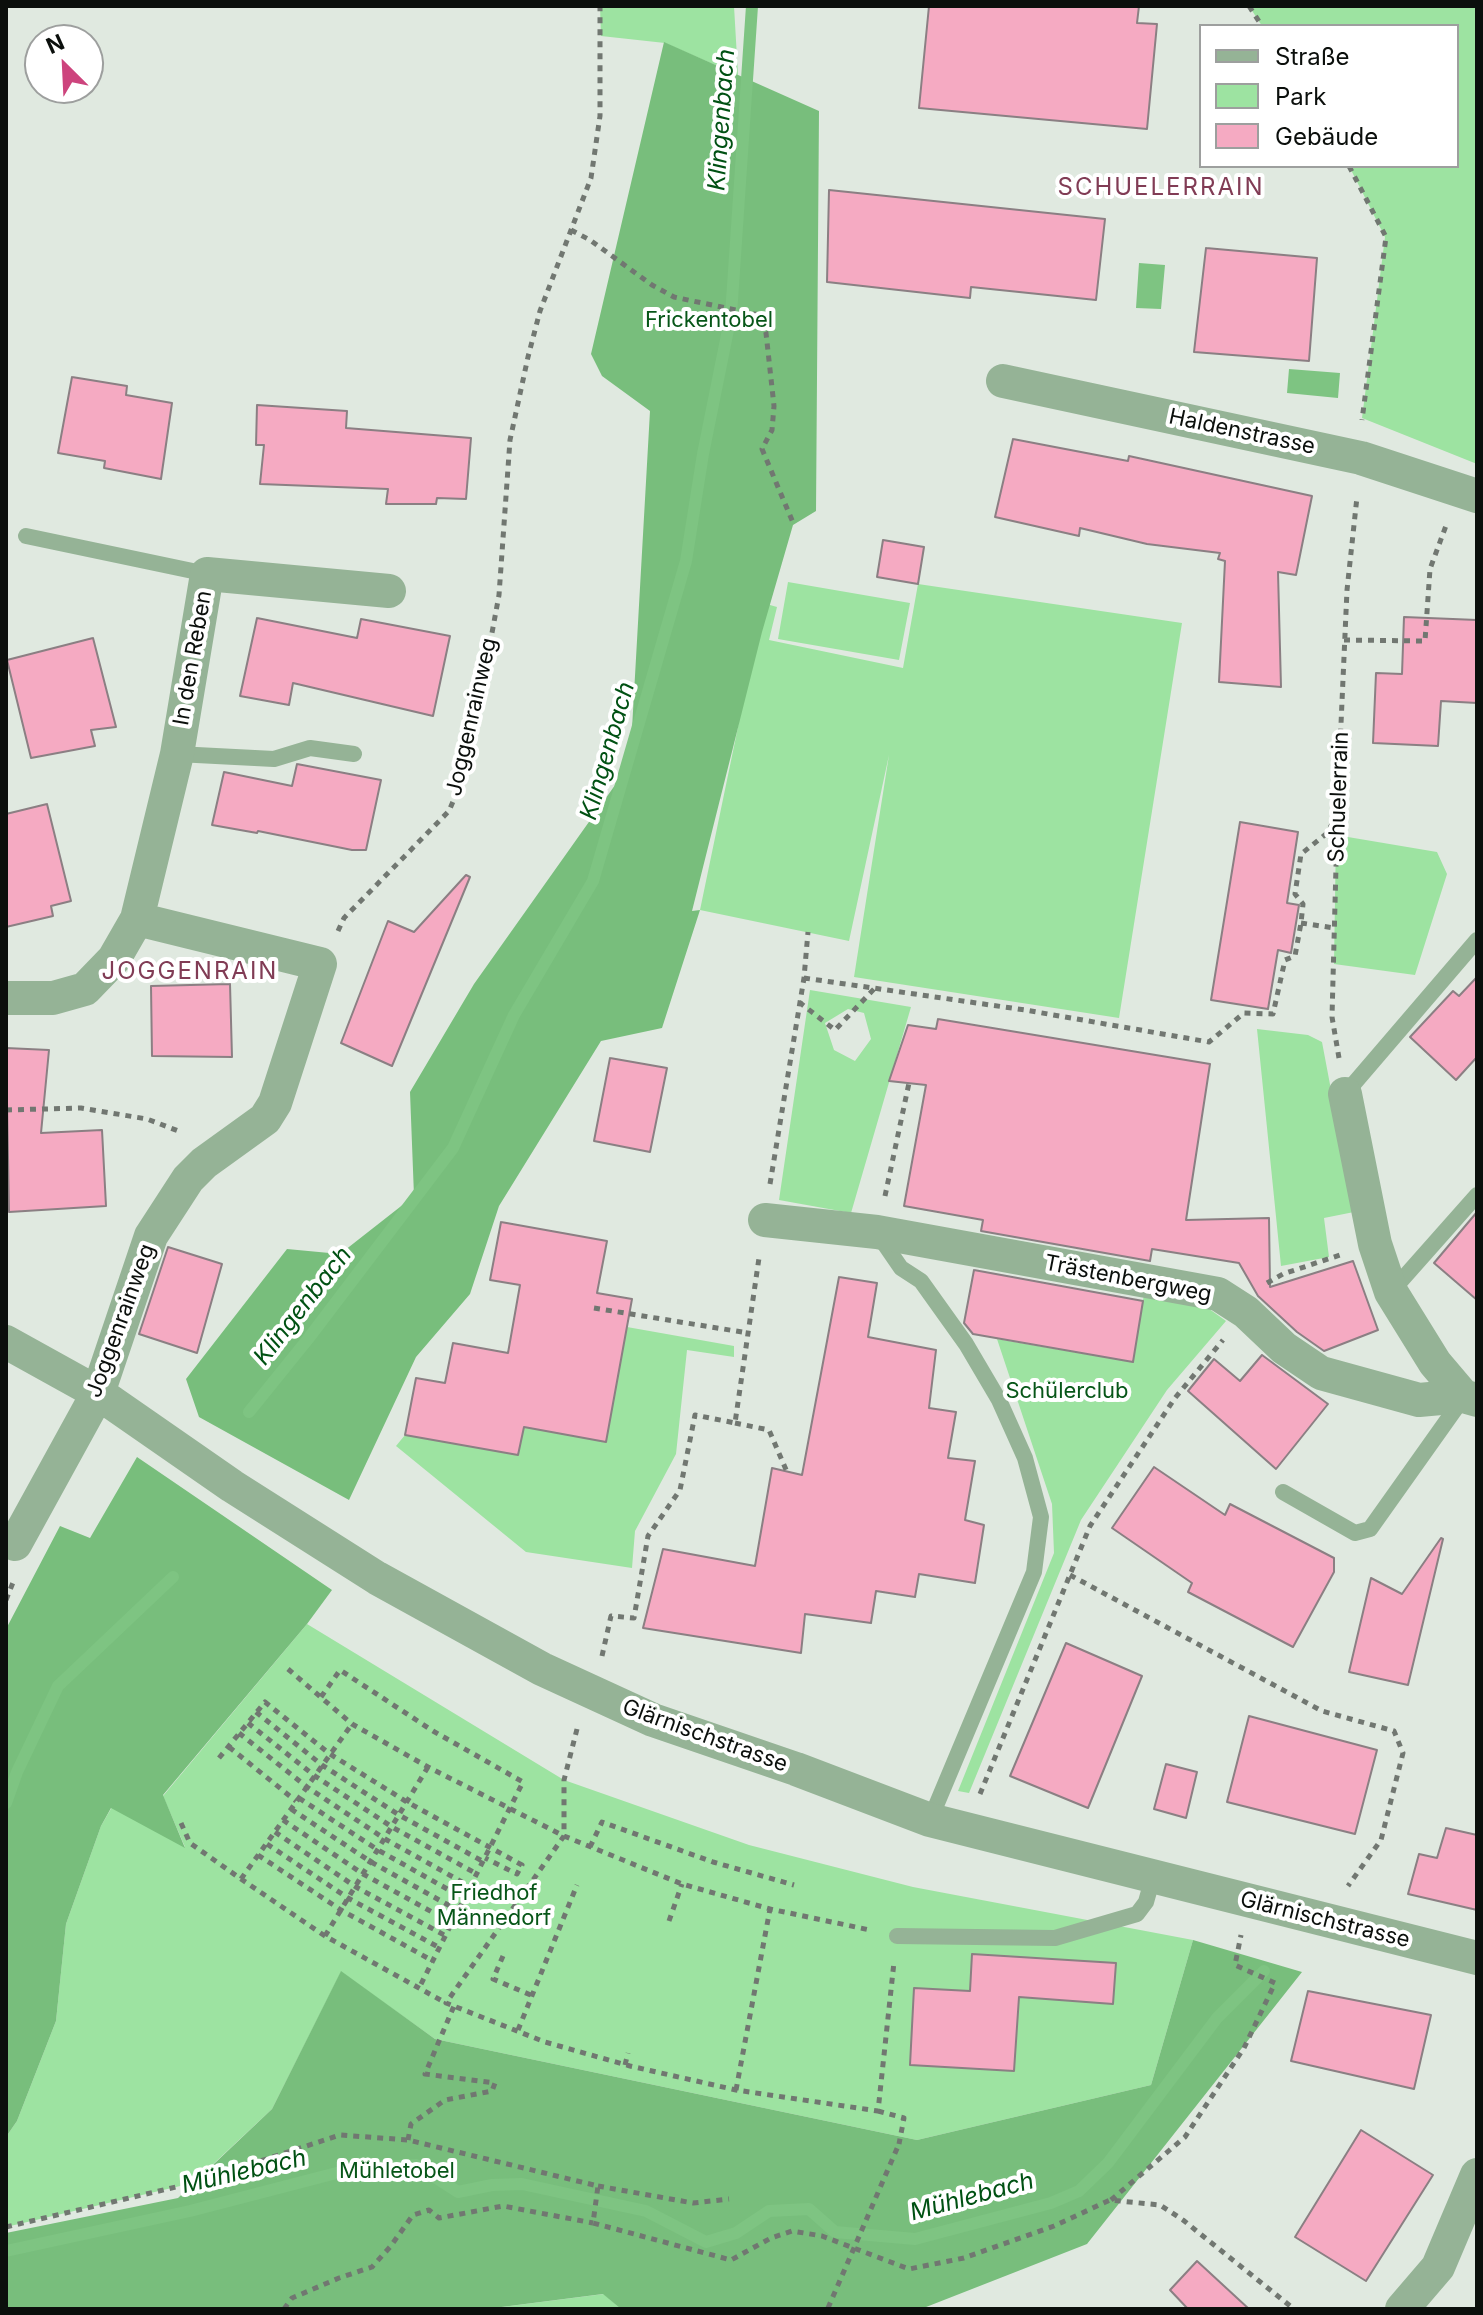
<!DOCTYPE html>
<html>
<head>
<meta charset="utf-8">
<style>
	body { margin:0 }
	#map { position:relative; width:1483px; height:2315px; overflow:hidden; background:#e0e9e0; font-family:Inter,sans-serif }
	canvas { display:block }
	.frame { position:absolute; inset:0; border:8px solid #0b0f0c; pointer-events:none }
	.legend { position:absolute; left:1199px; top:24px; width:260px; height:144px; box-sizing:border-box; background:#fff; border:2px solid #9d9f9e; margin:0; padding:10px 14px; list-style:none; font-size:24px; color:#0b0f0c }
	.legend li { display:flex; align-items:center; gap:16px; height:40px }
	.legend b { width:40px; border:2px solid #9d9f9e }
	.north { position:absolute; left:24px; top:24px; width:80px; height:80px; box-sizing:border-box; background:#fff; border:2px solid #9d9f9e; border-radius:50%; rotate:336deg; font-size:22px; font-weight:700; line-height:32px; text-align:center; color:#0b0f0c }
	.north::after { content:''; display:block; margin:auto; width:28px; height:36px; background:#cd447d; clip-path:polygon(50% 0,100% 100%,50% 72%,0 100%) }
</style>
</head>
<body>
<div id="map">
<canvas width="1483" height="2315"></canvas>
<div class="frame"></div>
<ul class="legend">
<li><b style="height:10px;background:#95b396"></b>Straße</li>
<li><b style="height:22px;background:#9de3a1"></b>Park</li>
<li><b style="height:22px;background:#f5aac2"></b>Gebäude</li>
</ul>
<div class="north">N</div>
</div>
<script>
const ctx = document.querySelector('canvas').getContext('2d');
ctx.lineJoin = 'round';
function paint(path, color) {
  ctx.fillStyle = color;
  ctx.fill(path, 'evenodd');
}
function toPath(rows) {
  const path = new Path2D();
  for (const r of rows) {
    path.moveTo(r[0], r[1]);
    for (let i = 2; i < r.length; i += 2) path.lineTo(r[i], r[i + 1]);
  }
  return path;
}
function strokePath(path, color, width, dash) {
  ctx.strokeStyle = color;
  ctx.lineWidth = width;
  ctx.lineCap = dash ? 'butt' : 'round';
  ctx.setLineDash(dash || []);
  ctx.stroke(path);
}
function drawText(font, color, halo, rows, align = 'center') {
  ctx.font = font + ' Inter,sans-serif';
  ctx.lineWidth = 8;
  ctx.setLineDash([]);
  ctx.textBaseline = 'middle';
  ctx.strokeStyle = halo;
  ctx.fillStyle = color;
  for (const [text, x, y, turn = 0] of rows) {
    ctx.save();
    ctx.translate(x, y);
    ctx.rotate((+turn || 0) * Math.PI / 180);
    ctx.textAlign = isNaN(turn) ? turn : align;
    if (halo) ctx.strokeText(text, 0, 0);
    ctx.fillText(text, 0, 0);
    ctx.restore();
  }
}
paint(toPath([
	[600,6,734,6,738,75,665,43,601,36],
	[1249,6,1477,6,1477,464,1362,418,1385,237,1349,166,1457,166,1457,26,1262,26],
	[788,582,910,603,899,660,778,639],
	[918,584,1182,623,1119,1018,854,977,889,755,849,941,700,910,738,727,749,599,777,607,769,640,903,668],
	[1336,835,1437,852,1447,874,1415,975,1334,964],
	[810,990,911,1007,851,1213,779,1200],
	[848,1009,864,1013,871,1039,855,1061,834,1050,825,1023],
	[1257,1029,1308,1035,1322,1042,1354,1212,1324,1218,1329,1257,1281,1266],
	[1145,1289,1194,1298,1226,1321,1167,1390,1081,1520,969,1793,958,1791,1054,1553,1052,1504,997,1339,1132,1362],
	[627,1327,734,1346,734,1357,687,1350,676,1454,635,1531,632,1568,526,1552,396,1446,405,1435,518,1455,524,1427,606,1442],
	[307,1624,564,1780,749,1845,913,1887,1193,1940,1151,2085,917,2140,435,2039,341,1972,272,2109,193,2183,6,2227,6,2137,17,2121,56,2021,66,1924,101,1826,112,1807,185,1847,163,1796],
	[604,2294,621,2309,486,2309]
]), '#9de3a1');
paint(toPath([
	[664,42,819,111,816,511,793,525,762,632,692,911,700,910,662,1028,601,1041,499,1206,470,1294,416,1357,349,1500,199,1417,186,1379,287,1249,340,1254,414,1196,410,1092,474,984,630,764,650,411,602,376,591,354],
	[137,1457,332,1590,307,1624,163,1795,185,1848,111,1808,101,1826,66,1924,56,2021,17,2121,6,2137,6,1629,60,1526,90,1538],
	[1193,1940,1302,1972,1087,2244,921,2309,621,2309,603,2294,486,2309,6,2309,6,2233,178,2198,272,2109,341,1971,435,2039,917,2140,1151,2085]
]), '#78be7c');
paint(toPath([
	[1139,263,1165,265,1161,309,1136,308],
	[1289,369,1340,373,1338,398,1287,393]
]), '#7ec482');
strokePath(toPath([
	[249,1412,308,1339,453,1148,514,1015,593,881,686,561,703,454,731,315,752,6],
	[6,1803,17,1772,58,1686,173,1577],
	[6,2251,190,2211,352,2169,416,2165,458,2192,492,2185,522,2184,646,2211,706,2242,736,2233,769,2211,809,2209,835,2232,915,2239,1051,2203,1079,2191,1108,2163,1217,2018,1264,1971]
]), '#7ec482', 12);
const building = toPath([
	[929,6,1139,6,1137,23,1157,24,1147,129,919,108,929,6],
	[829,190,1105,219,1096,300,971,287,970,298,827,282,829,190],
	[1206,248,1317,258,1309,361,1194,352,1206,248],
	[72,377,127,386,126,395,172,403,161,479,104,468,105,461,58,453,72,377],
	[257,405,347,411,346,428,471,438,466,499,437,498,436,504,386,504,388,489,260,484,264,445,256,445,257,405],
	[1013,439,1128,461,1129,456,1312,496,1296,575,1278,572,1281,687,1219,682,1225,561,1218,559,1220,553,1147,544,1080,528,1079,536,995,517,1013,439],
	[883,540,924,547,918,584,877,577,883,540],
	[1404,617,1477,620,1477,703,1441,701,1438,746,1373,743,1376,673,1402,674,1404,617],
	[257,618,357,638,361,619,450,636,433,716,293,683,289,705,240,696,257,618],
	[93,638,116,727,91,730,95,746,31,758,7,660,93,638],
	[297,764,381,780,366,850,352,850,258,831,257,833,212,825,224,772,292,786,297,764],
	[47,804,71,901,51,906,53,916,6,927,6,814,47,804],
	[1240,822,1298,832,1287,903,1299,905,1291,953,1278,950,1268,1009,1211,1000,1240,822],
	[466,875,470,877,392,1066,341,1043,388,921,414,932,466,875],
	[1477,977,1477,1057,1456,1080,1410,1037,1453,991,1459,996,1477,977],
	[230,984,232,1057,152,1056,151,986,230,984],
	[938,1019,1210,1064,1186,1220,1269,1218,1270,1287,1353,1261,1378,1330,1324,1351,1297,1332,1258,1296,1239,1263,1152,1249,1150,1261,981,1231,983,1220,904,1206,926,1085,889,1081,908,1025,936,1029,938,1019],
	[6,1048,49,1050,41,1133,102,1130,106,1206,9,1212,6,1048],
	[610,1058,667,1068,650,1152,594,1141,610,1058],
	[1477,1212,1477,1300,1434,1263,1477,1212],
	[501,1222,607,1241,597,1293,632,1299,606,1442,524,1427,518,1455,405,1435,416,1378,445,1383,453,1343,508,1353,520,1285,490,1280,501,1222],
	[168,1247,222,1264,197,1353,139,1334,168,1247],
	[974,1270,1143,1301,1133,1362,973,1334,964,1323,974,1270],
	[839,1277,877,1283,868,1337,936,1350,929,1408,956,1412,948,1458,975,1461,965,1520,984,1525,975,1583,919,1574,915,1597,876,1591,871,1623,805,1614,801,1653,643,1628,663,1549,755,1566,772,1468,802,1475,839,1277],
	[1262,1355,1328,1404,1276,1469,1188,1391,1214,1359,1240,1381,1262,1355],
	[1154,1467,1225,1515,1230,1504,1334,1558,1334,1572,1293,1647,1188,1592,1192,1583,1112,1528,1154,1467],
	[1441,1538,1443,1539,1408,1685,1349,1672,1371,1578,1402,1594,1441,1538],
	[1066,1643,1142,1676,1088,1808,1010,1776,1066,1643],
	[1249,1716,1377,1750,1355,1834,1227,1802,1249,1716],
	[1166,1764,1197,1772,1186,1818,1154,1809,1166,1764],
	[1446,1828,1477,1835,1477,1910,1408,1894,1419,1854,1437,1858,1446,1828],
	[972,1954,1116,1963,1113,2004,1019,1997,1014,2071,910,2065,914,1988,970,1991,972,1954],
	[1308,1991,1431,2015,1414,2089,1291,2061,1308,1991],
	[1361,2130,1433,2175,1366,2281,1295,2237,1361,2130],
	[1197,2261,1249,2309,1188,2309,1170,2290,1197,2261]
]);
paint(building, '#f5aac2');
strokePath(building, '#8b7f83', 2);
strokePath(toPath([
	[1249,6,1262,26],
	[1349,166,1386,237,1362,420],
	[571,230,590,240,652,285,674,297,759,315,766,333,774,406,772,430,762,449,794,525],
	[1344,640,1425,641,1430,569,1447,523],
	[1301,923,1334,928],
	[338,931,344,918,449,811,457,792,484,676,499,595,510,440,528,357,540,311,591,178,600,116,600,6],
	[804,978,1025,1010,1209,1042,1244,1013,1273,1014,1285,960,1295,956,1301,923,1303,904,1295,894,1301,854,1326,834,1338,815],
	[799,1002,835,1030,874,989],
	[1339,1058,1332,1017,1338,791,1347,590,1357,497],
	[6,1110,81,1108,147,1119,181,1132],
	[770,1184,804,978,808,932],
	[885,1196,909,1083],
	[1267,1283,1283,1274,1340,1255],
	[594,1308,748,1333],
	[735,1423,769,1430,787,1472],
	[1070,1575,1322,1711,1394,1731,1403,1753,1381,1840,1348,1886],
	[6,1600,14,1580],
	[602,1656,611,1616,634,1618,648,1536,680,1490,695,1415,735,1423,759,1258],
	[288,1669,352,1724,428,1767,564,1836,682,1884,770,1909,870,1930],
	[321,1697,340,1670,433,1731,523,1782,419,1988],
	[256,1712,322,1765,399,1815,484,1862],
	[248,1723,315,1776,392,1827,477,1874],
	[577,1729,564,1780,564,1836,446,2003,545,2042,630,2066,736,2090,878,2111,894,1962],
	[239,1733,307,1787,385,1839,471,1887],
	[229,1747,296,1801],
	[219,1758,265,1702,330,1754,407,1802,522,1865,517,1874,485,1858],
	[980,1794,1090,1526,1175,1398,1223,1340],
	[299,1798,378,1850,465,1899],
	[291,1809,371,1862,459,1911],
	[283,1820,363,1874,452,1923],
	[181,1823,190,1843,241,1879,325,1936,446,2003],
	[275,1832,356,1887,446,1936],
	[267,1844,348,1898,440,1948],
	[590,1847,602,1822,713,1862,794,1885],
	[258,1855,341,1910,433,1961],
	[241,1879,352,1724],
	[669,1921,682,1884],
	[325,1936,428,1767],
	[503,1956,493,1979,533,1996],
	[518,2030,577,1885],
	[625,2065,628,2053],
	[736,2090,770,1909],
	[878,2111,904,2118,899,2144],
	[408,2140,411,2124,445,2100,492,2091,495,2083,425,2074,454,2006],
	[598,2186,693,2203,729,2199],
	[1111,2200,1185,2137,1244,2048,1275,1983,1235,1965,1241,1935],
	[6,2227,193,2183,340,2135,408,2140,598,2186,593,2223,731,2260,771,2238,792,2231,822,2236,909,2269,964,2258,1054,2226,1110,2200,1160,2205,1183,2220,1294,2309],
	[284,2309,292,2298,339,2278,372,2267,390,2247,413,2215,429,2210,439,2218,503,2206,593,2223],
	[828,2309,828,2308]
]), '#717771', 5, [6, 6]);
strokePath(toPath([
	[26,536,207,574],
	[177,754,274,759,310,748,354,754],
	[1345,1094,1477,940],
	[879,1236,901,1268,921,1281,966,1344,999,1400,1025,1458,1041,1517,1034,1572,930,1820],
	[1391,1292,1477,1195],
	[1283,1492,1355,1533,1370,1529,1463,1398],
	[897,1936,1055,1938,1137,1914,1146,1902,1153,1877]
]), '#95b396', 16);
strokePath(toPath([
	[1003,381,1361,458,1477,496],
	[6,998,53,998,85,989,114,959,137,919,177,754,207,574,389,591],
	[1345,1094,1375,1244,1391,1292,1435,1363,1463,1396,1477,1400],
	[765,1220,877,1232,1218,1294,1246,1312,1284,1348,1321,1373,1419,1400,1463,1396],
	[6,1342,98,1393,232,1486,377,1578,542,1669,653,1720,796,1769,930,1820,1477,1958],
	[15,1544,98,1393,151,1236,188,1179,204,1163,265,1119,275,1103,320,964,137,919],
	[1402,2309,1438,2267,1477,2175]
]), '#95b396', 34);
strokePath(toPath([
	[828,2308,899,2144]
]), '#717771', 5, [6, 6]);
drawText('22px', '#075618', '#fff', [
	["Frickentobel",709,320],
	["Schülerclub",1067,1391],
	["Friedhof",494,1893],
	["Männedorf",494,1918],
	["Mühletobel",397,2171]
]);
drawText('22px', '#0b0f0c', '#fff', [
	["Haldenstrasse",1242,432,12],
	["In den Reben",193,658,-80],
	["Joggenrainweg",472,717,-77],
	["Schuelerrain",1339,797,-88],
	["Trästenbergweg",1128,1279,11],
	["Joggenrainweg",121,1321,-70],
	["Glärnischstrasse",705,1736,20],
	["Glärnischstrasse",1325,1920,14]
]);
drawText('italic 24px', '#005113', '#fff', [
	["Klingenbach",722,120,-86],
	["Klingenbach",608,751,-74],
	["Klingenbach",303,1306,-52],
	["Mühlebach",244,2172,-13],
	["Mühlebach",972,2197,-15]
]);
ctx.letterSpacing = '2px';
drawText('24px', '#813c55', '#fff', [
	["SCHUELERRAIN",1161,188],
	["JOGGENRAIN",190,972]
]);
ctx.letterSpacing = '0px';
</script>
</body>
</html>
